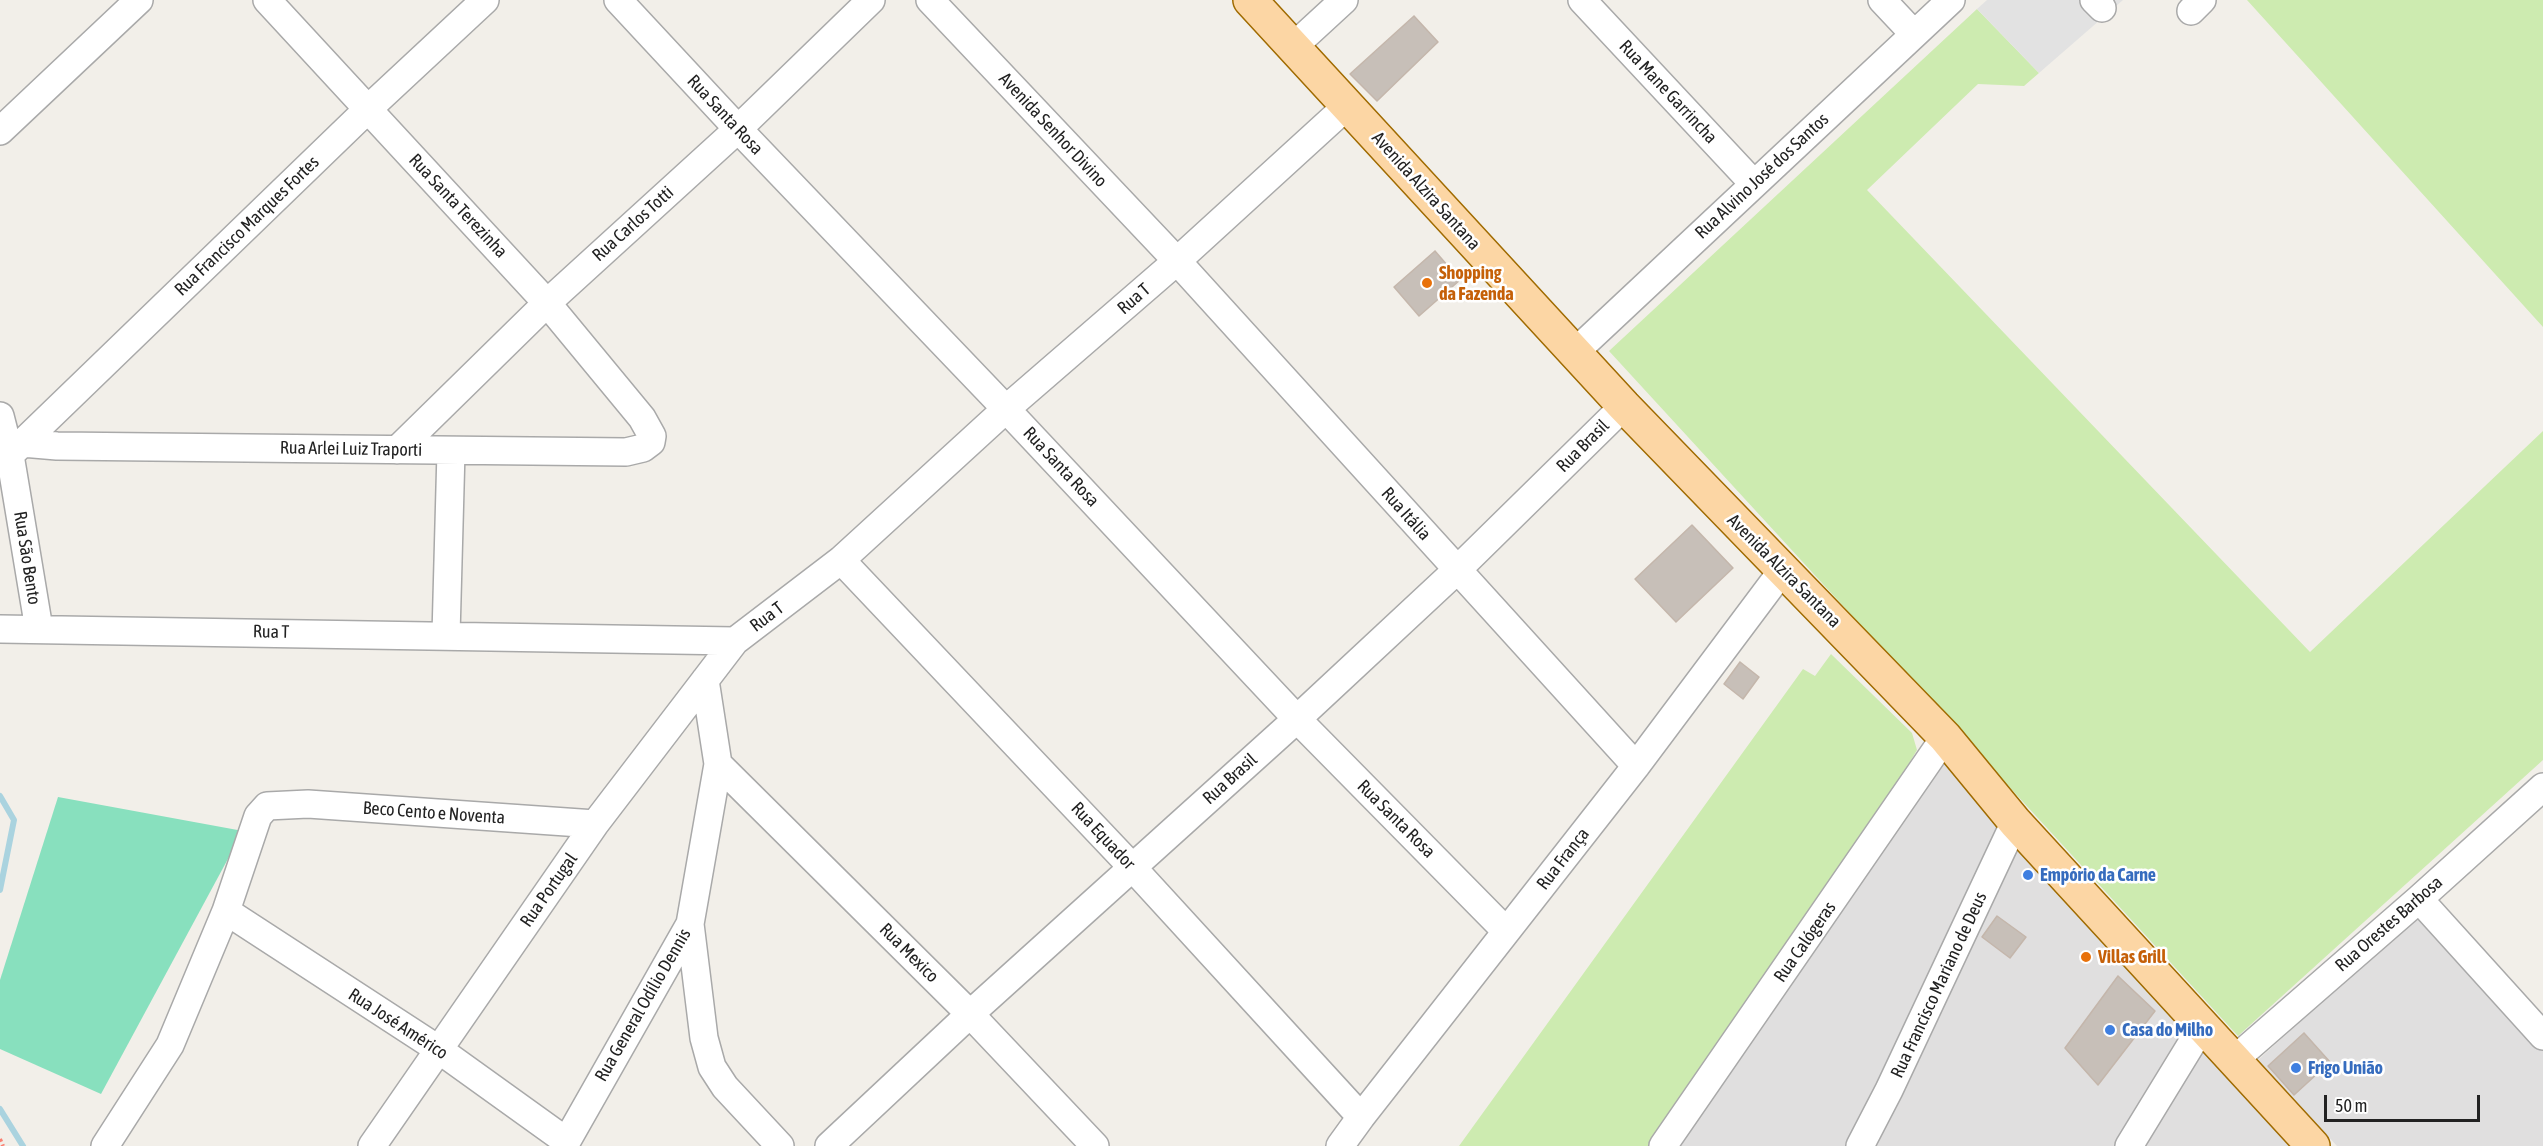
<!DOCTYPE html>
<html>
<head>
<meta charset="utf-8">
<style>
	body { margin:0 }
	#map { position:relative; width:2543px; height:1146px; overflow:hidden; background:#f2efe9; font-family:"Asap Condensed",sans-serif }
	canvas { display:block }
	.scale { position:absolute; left:2324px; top:1095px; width:156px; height:27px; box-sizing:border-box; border:3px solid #222; border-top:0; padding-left:8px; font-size:18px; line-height:21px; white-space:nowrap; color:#222; -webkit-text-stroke:4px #fff; paint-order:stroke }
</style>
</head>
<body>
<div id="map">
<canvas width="2543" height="1146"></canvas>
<div class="scale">50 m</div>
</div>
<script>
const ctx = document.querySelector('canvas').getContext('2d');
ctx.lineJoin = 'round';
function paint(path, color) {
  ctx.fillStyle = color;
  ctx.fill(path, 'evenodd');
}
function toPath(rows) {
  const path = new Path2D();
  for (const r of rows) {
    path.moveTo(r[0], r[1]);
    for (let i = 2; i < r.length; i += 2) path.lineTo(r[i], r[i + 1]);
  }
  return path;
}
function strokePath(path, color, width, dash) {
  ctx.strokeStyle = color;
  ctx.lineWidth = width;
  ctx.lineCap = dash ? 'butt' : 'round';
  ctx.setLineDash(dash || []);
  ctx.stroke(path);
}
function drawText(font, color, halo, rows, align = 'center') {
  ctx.font = font + ' "Asap Condensed",sans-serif';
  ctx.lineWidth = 5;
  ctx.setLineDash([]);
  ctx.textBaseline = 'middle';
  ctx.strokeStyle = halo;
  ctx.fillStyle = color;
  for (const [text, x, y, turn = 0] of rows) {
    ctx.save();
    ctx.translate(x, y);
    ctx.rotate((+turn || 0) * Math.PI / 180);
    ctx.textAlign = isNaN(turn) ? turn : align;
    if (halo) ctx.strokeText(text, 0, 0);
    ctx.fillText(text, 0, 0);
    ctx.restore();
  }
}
paint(toPath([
	[1945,737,2313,1146,1676,1146],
	[2418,915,2543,1051,2543,1146,2337,1146,2258,1060]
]), '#e0dfdf');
paint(toPath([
	[2247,0,2543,0,2543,327],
	[1977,9,2039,73,2024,86,1978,84,1867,190,2310,652,2543,431,2543,760,2238,1036,1609,351],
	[1831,654,1912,733,1917,750,1876,819,1649,1146,1459,1146,1803,669,1815,676]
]), '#cdebb0');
paint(toPath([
	[58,797,243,831,101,1094,0,1049,0,980]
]), '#88e0be');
paint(toPath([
	[1987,0,2123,0,2039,73,1977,9]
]), '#e2e2e2');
strokePath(toPath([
	[0,796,14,820,0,890],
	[0,1109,23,1146]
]), '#aad3df', 6);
const building = toPath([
	[1414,16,1438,42,1377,101,1350,74,1414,16],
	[1435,251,1460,280,1419,316,1394,287,1435,251],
	[1692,525,1733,568,1676,622,1635,579,1692,525],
	[1740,662,1759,677,1743,699,1724,684,1740,662],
	[1997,916,2026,937,2010,958,1982,937,1997,916],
	[2118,976,2155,1011,2098,1085,2065,1048,2118,976],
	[2304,1033,2330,1062,2294,1095,2268,1066,2304,1033]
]);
paint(building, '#c7bfb8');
strokePath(building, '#c4b6ab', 1.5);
const minor = toPath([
	[618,0,738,129,1006,409,1297,719,1506,931],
	[930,0,1177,261,1636,766],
	[1582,0,1754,184],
	[1882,0,1914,34],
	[2094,0,2102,8],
	[2191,11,2202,0],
	[1294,46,1344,0],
	[0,131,139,0],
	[1574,353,1951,0],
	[0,416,10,455,39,629],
	[22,443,57,446,626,452,643,448,651,442,652,436,642,418,547,303,267,0],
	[397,450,547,303,738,129,871,0],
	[14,451,368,109,485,0],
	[841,560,1132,867,1361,1117],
	[0,629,735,641],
	[446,635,451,451],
	[718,764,970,1014,1095,1146],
	[2419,899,2543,1036],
	[226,911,438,1049,566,1141],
	[690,924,704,1038,712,1067,725,1087,780,1146],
	[2234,1060,2419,899,2543,787],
	[105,1146,170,1045,226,911,258,816,267,806,308,804,595,824],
	[372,1146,595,824,735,641,841,560,1006,409,1177,261,1348,105],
	[564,1146,690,924,718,764,705,680],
	[829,1146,970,1014,1297,719,1457,570,1624,406],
	[1340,1146,1361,1117,1636,766,1782,571],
	[1663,1146,1945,737],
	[1860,1146,1889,1090,2015,822],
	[2129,1146,2203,1025]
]);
const major = toPath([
	[1250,0,1624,406,1945,737,2015,822,2313,1146]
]);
strokePath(minor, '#a9a9a9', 30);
strokePath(major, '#a06b00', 36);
strokePath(toPath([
	[0,1139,3,1146]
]), '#fa8072', 4, [3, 3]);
strokePath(minor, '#fff', 27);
strokePath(major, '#fcd6a4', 33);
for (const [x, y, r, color] of [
	[1427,283,6,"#e8710a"],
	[2028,875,6,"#3f7fe0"],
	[2086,957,6,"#e8710a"],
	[2110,1030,6,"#3f7fe0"],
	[2296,1068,6,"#3f7fe0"]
]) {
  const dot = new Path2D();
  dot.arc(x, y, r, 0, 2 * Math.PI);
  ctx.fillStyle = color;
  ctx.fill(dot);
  strokePath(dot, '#fff', 2);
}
drawText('18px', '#222', '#fff', [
	["Rua Mane Garrincha",1668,92,47],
	["Rua Santa Rosa",725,115,47],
	["Avenida Senhor Divino",1053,130,47],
	["Rua Alvino José dos Santos",1762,176,-43],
	["Avenida Alzira Santana",1426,191,48],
	["Rua Santa Terezinha",458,206,47],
	["Rua Carlos Totti",633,224,-42],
	["Rua Francisco Marques Fortes",247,226,-44],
	["Rua T",1134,299,-41],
	["Rua Brasil",1583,446,-45],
	["Rua Arlei Luiz Traporti",351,449,1],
	["Rua Santa Rosa",1061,467,47],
	["Rua Itália",1406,514,48],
	["Rua São Bento",27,558,81],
	["Avenida Alzira Santana",1784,571,45],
	["Rua T",767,617,-37],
	["Rua T",271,632,1],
	["Rua Brasil",1230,779,-42],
	["Beco Cento e Noventa",434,813,4],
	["Rua Santa Rosa",1396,819,45],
	["Rua Equador",1103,836,47],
	["Rua França",1563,859,-52],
	["Rua Portugal",549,890,-55],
	["Rua Orestes Barbosa",2389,924,-41],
	["Rua Calógeras",1805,942,-55],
	["Rua Mexico",909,953,45],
	["Rua Francisco Mariano de Deus",1939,985,-65],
	["Rua General Odílio Dennis",643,1005,-60],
	["Rua José Américo",398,1024,33]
]);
drawText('bold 18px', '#c56008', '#fff', [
	["Shopping",1439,273],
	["da Fazenda",1439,294],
	["Villas Grill",2098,957]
], 'left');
drawText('bold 18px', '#366cbe', '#fff', [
	["Empório da Carne",2040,875],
	["Casa do Milho",2122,1030],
	["Frigo União",2308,1068]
], 'left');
</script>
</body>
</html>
